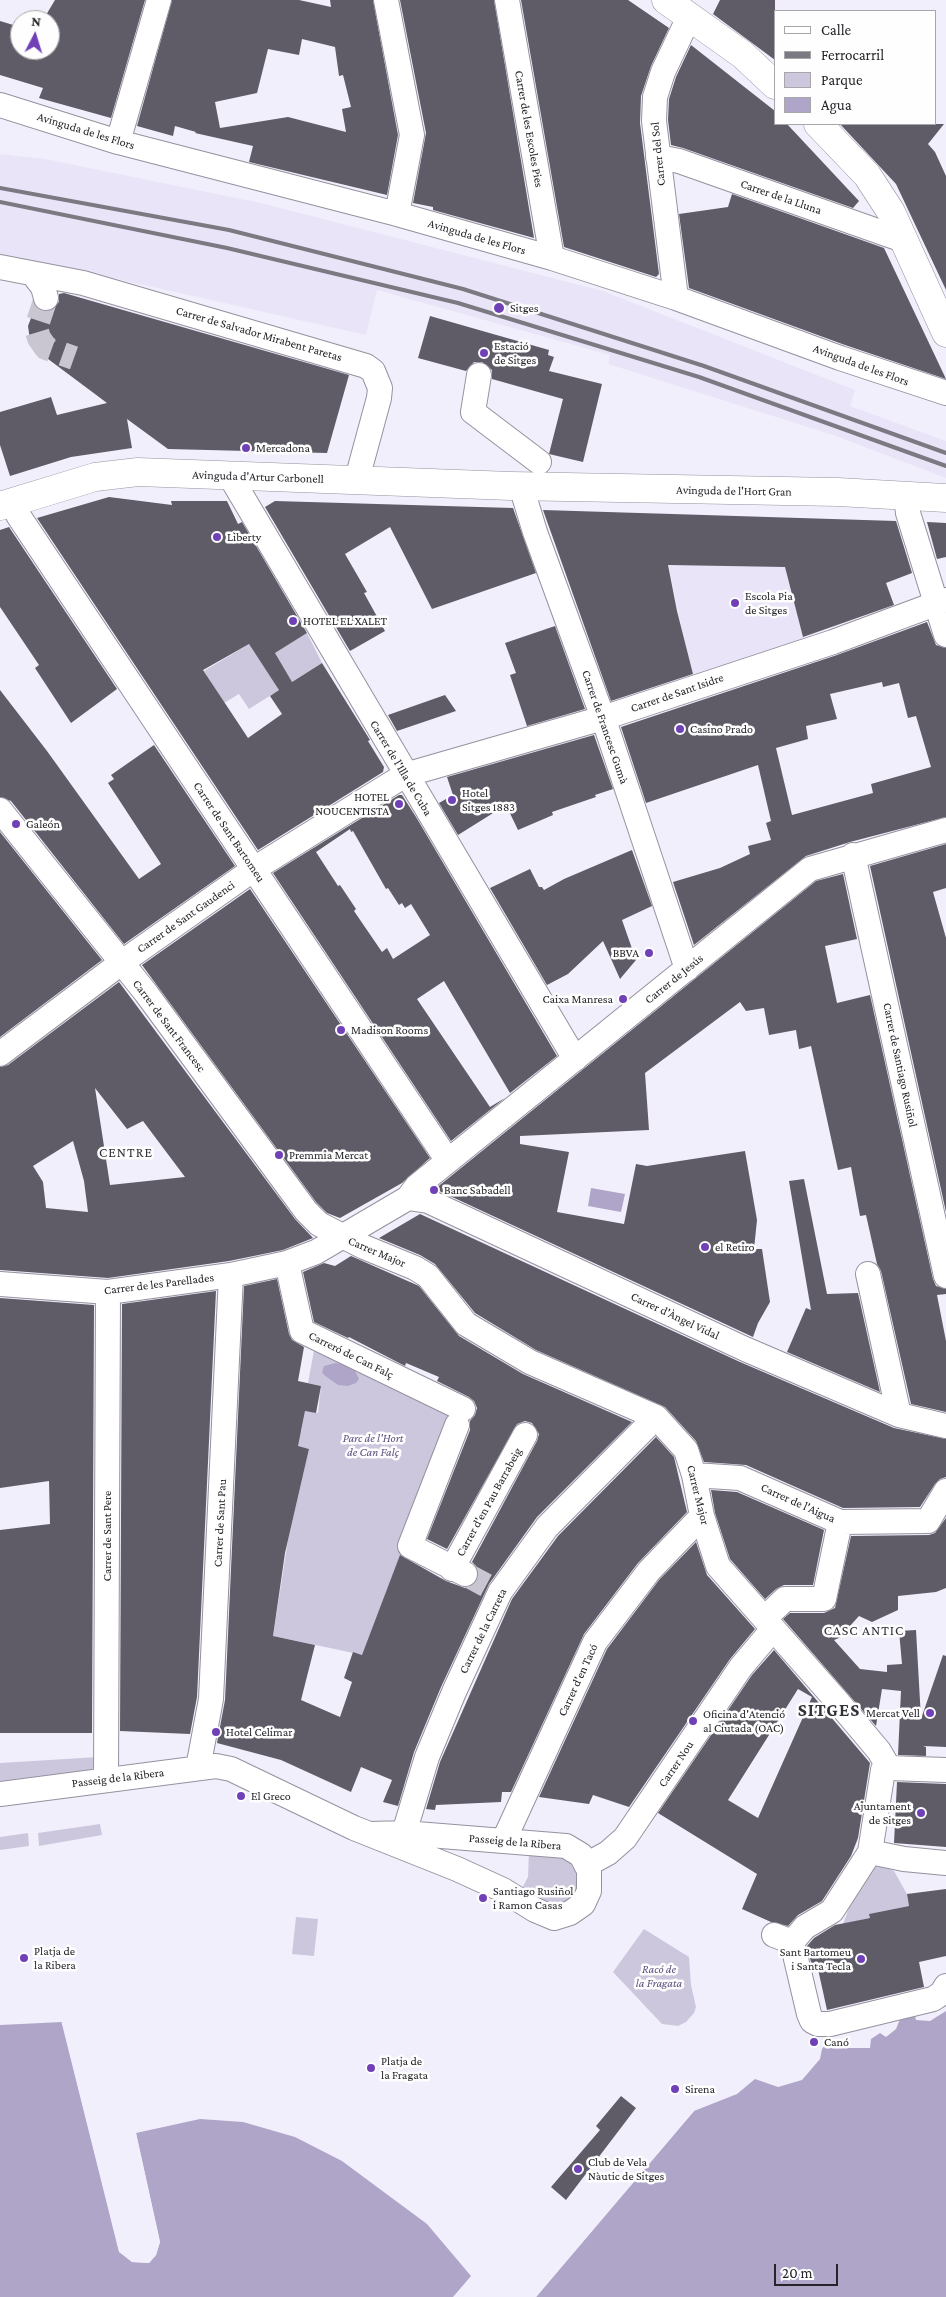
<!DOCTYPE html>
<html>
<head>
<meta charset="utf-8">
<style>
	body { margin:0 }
	#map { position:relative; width:946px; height:2297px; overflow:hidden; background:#f2effc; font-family:"Crimson Pro",serif }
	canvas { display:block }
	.legend { position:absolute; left:774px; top:10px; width:162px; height:115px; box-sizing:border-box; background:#fefefe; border:1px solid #a7a7a9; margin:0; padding:6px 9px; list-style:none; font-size:15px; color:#252429 }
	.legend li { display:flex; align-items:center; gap:10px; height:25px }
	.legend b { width:25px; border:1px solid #a7a7a9 }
	.north { position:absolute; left:10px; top:10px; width:50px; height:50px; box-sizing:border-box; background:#fefefe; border:1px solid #a7a7a9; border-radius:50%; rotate:5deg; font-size:14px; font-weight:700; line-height:20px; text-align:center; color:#252429 }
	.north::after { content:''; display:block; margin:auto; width:18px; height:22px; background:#7040b7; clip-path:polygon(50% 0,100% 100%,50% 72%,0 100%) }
	.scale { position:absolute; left:774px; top:2264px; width:64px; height:22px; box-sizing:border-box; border:2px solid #252429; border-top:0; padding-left:6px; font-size:15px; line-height:18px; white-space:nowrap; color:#252429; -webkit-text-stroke:4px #fefefe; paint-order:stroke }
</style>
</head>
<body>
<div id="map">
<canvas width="946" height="2297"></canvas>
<ul class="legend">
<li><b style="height:6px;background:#fff"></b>Calle</li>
<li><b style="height:6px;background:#7b7981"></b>Ferrocarril</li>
<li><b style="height:14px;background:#cdc7de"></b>Parque</li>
<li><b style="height:14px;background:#afa5c8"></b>Agua</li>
</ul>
<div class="north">N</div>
<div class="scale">20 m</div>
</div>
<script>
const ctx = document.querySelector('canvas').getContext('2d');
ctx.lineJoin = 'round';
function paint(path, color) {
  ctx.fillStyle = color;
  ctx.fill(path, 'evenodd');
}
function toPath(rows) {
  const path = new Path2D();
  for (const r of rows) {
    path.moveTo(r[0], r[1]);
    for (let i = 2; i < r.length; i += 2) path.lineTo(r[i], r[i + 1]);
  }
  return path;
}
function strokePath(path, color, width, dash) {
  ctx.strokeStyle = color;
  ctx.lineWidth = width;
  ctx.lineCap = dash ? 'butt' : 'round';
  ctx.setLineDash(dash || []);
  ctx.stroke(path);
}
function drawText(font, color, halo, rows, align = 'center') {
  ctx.font = font + ' "Crimson Pro",serif';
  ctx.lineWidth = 5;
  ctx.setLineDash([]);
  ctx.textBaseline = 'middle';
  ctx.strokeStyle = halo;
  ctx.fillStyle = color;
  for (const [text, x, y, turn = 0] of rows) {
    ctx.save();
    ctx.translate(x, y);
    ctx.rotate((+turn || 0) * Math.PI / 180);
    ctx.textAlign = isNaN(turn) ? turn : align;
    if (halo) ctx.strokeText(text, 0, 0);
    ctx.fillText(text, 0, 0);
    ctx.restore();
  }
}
paint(toPath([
	[0,154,45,159,261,203,603,291,855,390,850,406,946,441,946,478,836,436,608,364,610,355,377,290,366,335,55,265,0,257],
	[657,513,769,517,785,567,805,643,694,678,683,634]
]), '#eae4f9');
paint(toPath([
	[307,633,322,663,249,709,239,694,224,703,204,671,249,644,265,668,278,659,275,653],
	[315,1345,459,1402,363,1655,273,1636,288,1540,309,1449,287,1444,289,1429,301,1432,305,1411,318,1413,321,1386,308,1383],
	[98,1757,100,1772,0,1783,0,1763],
	[100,1824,102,1835,39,1846,38,1833],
	[28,1833,29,1846,0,1850,0,1837],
	[529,1851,566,1857,577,1868,580,1883,575,1896,556,1909,520,1892,528,1877],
	[871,1867,885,1867,894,1871,907,1894,909,1906,870,1914,870,1918,843,1924,862,1874],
	[296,1917,318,1919,314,1956,292,1954],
	[644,1929,689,1957,691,1985,696,2007,694,2013,686,2022,678,2026,662,2024,613,1972]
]), '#cdc7de');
paint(toPath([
	[591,1188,625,1194,621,1212,588,1206],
	[336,1363,346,1365,355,1371,359,1379,356,1383,348,1386,338,1385,324,1375,322,1372,324,1366],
	[946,2011,946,2297,536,2297,694,2111,737,2094,755,2079,778,2087,802,2080,820,2059,822,2049,828,2041,839,2048,870,2048,871,2039,880,2033,886,2037,896,2029,900,2019,915,2015,916,2020,930,2021],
	[62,2022,119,2251,132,2262,149,2263,156,2255,160,2242,136,2133,200,2119,243,2122,295,2137,342,2161,427,2224,471,2276,453,2297,0,2297,0,2025]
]), '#afa5c8');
paint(toPath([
	[61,2020,64,2022,121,2250,133,2260,148,2261,154,2254,157,2242,133,2133,135,2130,136,2133,160,2242,156,2255,149,2263,132,2262,119,2252],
	[692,2109,694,2111,536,2297,534,2297]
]), '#f2effc');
paint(toPath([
	[55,0,145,0,111,118,39,98,43,88,0,75,0,21,20,27,20,50,50,50,50,20,43,20],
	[172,0,299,0,331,7,330,0,373,0,398,135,387,195,249,162,253,146,195,133,196,132,175,126,173,136,137,126],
	[302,39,335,47,339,76,343,75,351,107,342,109,346,132,288,117,220,128,215,102,257,93,268,49,299,55],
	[400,0,494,0,534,238,433,210,433,207,413,203,426,133],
	[521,0,628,0,669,28,651,66,641,96,640,123,659,274,656,277,564,247],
	[720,0,775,0,775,60,713,14],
	[691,45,775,111,775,124,787,124,859,201,853,208,683,148,671,145,668,120,669,99,676,77],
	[840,124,944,124,928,144,935,152,946,176,946,290,896,184],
	[732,194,884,248,946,379,845,345,689,288,679,214,728,207],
	[64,293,349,375,327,453,168,449,127,419,132,448,71,457,10,476,0,445,0,412,51,397,57,415,107,403,36,350,30,340,28,326,34,310,36,307,42,311,50,311,59,302,59,294],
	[430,316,549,350,548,355,554,357,549,371,602,384,583,462,549,454,563,399,492,379,492,370,482,362,474,362,466,371,418,358],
	[109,497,172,505,171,501,227,501,238,524,242,522,307,633,275,653,292,682,322,663,370,740,368,741,384,767,383,772,258,850,37,518],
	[249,644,279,690,270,696,282,714,248,738,203,670],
	[275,501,513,508,536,573,432,609,390,527,345,554,367,592,364,593,385,631,350,651,265,507],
	[543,510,896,521,912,573,886,583,894,605,803,637,785,567,668,565,677,611,693,674,611,701],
	[927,522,946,523,946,557,937,559],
	[9,527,117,689,71,723,35,668,39,665,0,607,0,530],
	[927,622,936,645,946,648,946,817,850,842,806,856,694,945,673,882,720,868,750,854,748,846,771,840,766,823,771,821,758,765,646,803,621,727,837,655],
	[882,682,883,687,899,683,908,718,916,716,931,767,871,784,873,793,792,815,776,748,808,739,806,726,837,719,830,694],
	[555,626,585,709,527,726,510,675,516,673,505,643],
	[0,690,47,751,139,879,161,864,108,783,114,779,111,775,154,745,235,866,124,944,11,801,0,797],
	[445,695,456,711,397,731,388,715],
	[594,735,613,789,595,795,596,797,552,812,553,815,518,830,506,805,458,835,439,803,453,795,447,777],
	[399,795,402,795,416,817,557,1056,510,1093,444,981,417,999,490,1107,505,1098,451,1141,273,873],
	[350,829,351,832,353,831,386,889,388,888,399,905,402,903,405,908,411,904,430,935,393,959,387,948,382,952,354,911,356,909,340,885,338,886,316,852],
	[0,832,102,960,0,1037],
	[946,844,946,888,933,892,946,938,946,1212,870,866],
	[632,850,652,906,622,920,636,960,620,979,603,941,568,974,547,985,490,888,530,869,539,887,542,887,544,890,564,879],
	[843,874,857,939,825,946,837,1003,870,995,933,1279,936,1286,946,1289,946,1294,937,1295,946,1341,946,1412,911,1404,881,1271,877,1264,866,1215,860,1216,851,1167,838,1170,811,1046,799,1049,796,1030,769,1035,764,1008,746,1011,740,1002,645,1073,649,1130,520,1136,520,1144,569,1152,557,1212,624,1224,636,1164,647,1166,745,1151,757,1220,754,1249,762,1249,770,1302,758,1323,753,1337,435,1189,816,881],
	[250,889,430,1158,402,1183,340,1218,327,1213,316,1202,142,965],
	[119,982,295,1219,313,1238,283,1250,229,1261,108,1278,0,1270,0,1067,8,1065],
	[95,1088,127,1129,143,1121,185,1177,110,1185],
	[73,1141,84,1181,88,1212,46,1208,43,1182,33,1166],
	[804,1179,827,1294,858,1293,880,1392,787,1352,806,1308,811,1310,789,1181],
	[420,1214,740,1362,894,1428,946,1439,946,1477,940,1479,935,1484,920,1507,843,1508,746,1465,704,1462,696,1441,665,1407,536,1350,475,1313,435,1264,420,1255,379,1238],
	[351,1256,419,1286,459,1336,523,1374,632,1422,537,1517,489,1584,441,1687,414,1752,398,1806,383,1802,392,1780,361,1767,351,1792,281,1760,217,1743,225,1700,244,1286,277,1279,289,1334,292,1340,304,1347,298,1381,321,1386,316,1413,305,1411,298,1446,309,1449,285,1553,273,1636,315,1645,301,1700,340,1717,352,1682,344,1678,353,1652,362,1655,400,1555,446,1581,465,1588,473,1585,477,1580,479,1573,476,1566,472,1562,537,1441,539,1434,532,1423,525,1421,517,1424,447,1549,427,1539,470,1430,470,1421,475,1415,477,1408,474,1401,469,1397,437,1381,439,1377,406,1363,405,1366,349,1337,348,1338,314,1322,303,1272,324,1263,335,1266],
	[216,1291,197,1697,190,1734,120,1731,122,1304],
	[0,1298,94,1305,92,1733,0,1733,0,1530,50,1524,49,1481,0,1488],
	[656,1437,674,1457,687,1512,638,1563,584,1634,511,1792,502,1792,501,1802,436,1805,435,1810,426,1809,440,1762,512,1599,558,1536],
	[711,1490,737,1492,824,1530,813,1585,784,1585,776,1589,765,1599,730,1559,715,1513],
	[946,1518,946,1588,936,1592,898,1596,898,1610,872,1622,859,1616,839,1638,834,1640,860,1669,887,1672,887,1665,902,1664,899,1631,916,1630,921,1719,943,1655,946,1656,946,1747,923,1746,926,1747,926,1756,898,1755,901,1691,882,1689,876,1726,783,1619,790,1613,824,1613,835,1608,851,1536,929,1535,935,1533],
	[696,1542,707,1575,755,1629,730,1659,629,1807,593,1795,589,1804,539,1797,607,1649,659,1580],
	[774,1650,870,1763,858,1838,851,1856,822,1901,798,1915,788,1926,771,1922,742,1909,757,1874,658,1813,752,1675],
	[798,1689,812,1697,758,1818,728,1800],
	[897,1782,946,1784,946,1847,894,1843],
	[946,1889,946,1956,919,1962,924,1987,827,2010,818,1969,813,1970,807,1946,814,1938,835,1925,870,1918,869,1914,909,1906,907,1894],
	[621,2096,636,2108,566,2200,551,2187,600,2130,596,2126]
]), '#5f5c67');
strokePath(toPath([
	[46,298,36,328,39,338,46,348,74,358],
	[465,1574,495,1590]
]), '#c9c6d2', 24, [24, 12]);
const street = toPath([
	[386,0,412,135,397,214],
	[507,0,552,258],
	[0,105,118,142,397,214,552,258,676,298,840,358,946,393],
	[118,142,159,0],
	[658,157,679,161,903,240],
	[0,267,83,283,366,366,373,371,380,388,379,398,357,479],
	[33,274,43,287,46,298],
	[676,298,654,121,655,97,663,72,689,17],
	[479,375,473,412,539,462],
	[230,476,575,1059],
	[521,486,535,532,607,729,687,969],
	[906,496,908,513,946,635],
	[12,503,18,515,448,1161],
	[0,810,146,993,306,1211,319,1224,364,1247,415,1268,428,1276,466,1324,530,1362,656,1417,686,1450,694,1475,702,1516,718,1566,837,1701,879,1751,889,1768],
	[853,855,946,1276],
	[0,1054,121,963,254,869,405,775,603,718,833,642,946,600],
	[408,1198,428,1201,745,1349,899,1415,946,1426],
	[287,1263,302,1331,463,1409],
	[868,1274,899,1415],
	[0,1284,108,1292,231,1275,287,1263,316,1252,408,1198,417,1186,810,869,946,830],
	[457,1425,410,1546,465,1574],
	[694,1475,740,1478,840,1522,928,1521,946,1491],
	[452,1569,525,1435],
	[765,1618,785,1599,824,1599,840,1522],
	[198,1768,211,1699,231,1275],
	[106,1779,108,1292],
	[0,1794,216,1766,231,1769,354,1828,457,1869,503,1890,535,1910,554,1918,570,1913,583,1904,589,1891,589,1870,581,1855,566,1846,404,1833,371,1834],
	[404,1833,427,1757,454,1692,500,1592,547,1527,656,1417],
	[504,1840,595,1642,649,1571,702,1516],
	[870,1852,904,1859,946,1863],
	[586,1865,608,1853,625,1838,741,1667,773,1629],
	[774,1935,792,1942,809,2014,812,2021,818,2024,830,2024,933,1999,942,1993,946,1986],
	[792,1942,805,1927,832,1911,870,1852,883,1770,889,1768,946,1770]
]);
const secondary = toPath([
	[666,0,743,55,775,85],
	[818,124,867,175,891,212,946,333],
	[0,506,95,477,138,472,511,486,838,492,946,498]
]);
strokePath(street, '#95919e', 26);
strokePath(secondary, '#95919e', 29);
strokePath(street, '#fff', 24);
strokePath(secondary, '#fff', 28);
strokePath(toPath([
	[0,188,229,230,463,289,704,366,946,453],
	[0,202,227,248,458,303,699,377,946,466]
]), '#7b7981', 4);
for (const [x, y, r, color] of [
	[499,308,6,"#7040b7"],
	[484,353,5,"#7040b7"],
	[246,448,5,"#7040b7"],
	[217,537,5,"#7040b7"],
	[735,603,5,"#7040b7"],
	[293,621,5,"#7040b7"],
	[680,729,5,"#7040b7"],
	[452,800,5,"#7040b7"],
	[399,804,5,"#7040b7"],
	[16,824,5,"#7040b7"],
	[649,953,5,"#7040b7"],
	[623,999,5,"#7040b7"],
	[341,1030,5,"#7040b7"],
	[279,1155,5,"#7040b7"],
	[434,1190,5,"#7040b7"],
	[705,1247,5,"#7040b7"],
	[930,1713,5,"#7040b7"],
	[693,1721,5,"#7040b7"],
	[216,1732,5,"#7040b7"],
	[241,1796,5,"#7040b7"],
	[921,1813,5,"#7040b7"],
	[483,1898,5,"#7040b7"],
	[24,1958,5,"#7040b7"],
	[861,1959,5,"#7040b7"],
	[814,2042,5,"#7040b7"],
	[371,2068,5,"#7040b7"],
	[675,2089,5,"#7040b7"],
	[578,2169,5,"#7040b7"]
]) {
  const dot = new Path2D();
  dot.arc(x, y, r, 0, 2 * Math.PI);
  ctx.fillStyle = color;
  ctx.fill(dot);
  strokePath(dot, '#fefefe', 2);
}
drawText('12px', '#252429', '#fefefe', [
	["Carrer de les Escoles Pies",529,129,80],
	["Avinguda de les Flors",86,131,17],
	["Carrer del Sol",658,154,-96],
	["Carrer de la Lluna",781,197,19],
	["Avinguda de les Flors",477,237,16],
	["Carrer de Salvador Mirabent Paretas",259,334,16],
	["Avinguda de les Flors",861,365,20],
	["Avinguda d'Artur Carbonell",258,477,2],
	["Avinguda de l'Hort Gran",734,491,1],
	["Carrer de Sant Isidre",677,693,-19],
	["Carrer de Francesc Gumà",605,727,71],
	["Carrer de l'Illa de Cuba",401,768,59],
	["Carrer de Sant Bartomeu",229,832,56],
	["Carrer de Sant Gaudenci",186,917,-35],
	["Carrer de Jesús",674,979,-39],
	["Carrer de Sant Francesc",169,1026,53],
	["Carrer de Santiago Rusiñol",900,1065,78],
	["Carrer Major",377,1252,23],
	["Carrer de les Parellades",159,1284,-7],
	["Carrer d'Àngel Vidal",675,1316,25],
	["Carreró de Can Falç",351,1355,26],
	["Carrer Major",698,1495,76],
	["Carrer d'en Pau Barrabeig",489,1502,-61],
	["Carrer de l'Aigua",798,1503,24],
	["Carrer de Sant Pau",220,1523,-87],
	["Carrer de Sant Pere",107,1536,-90],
	["Carrer de la Carreta",483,1631,-64],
	["Carrer d'en Tacó",578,1680,-65],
	["Carrer Nou",676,1764,-56],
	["Passeig de la Ribera",118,1778,-7],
	["Passeig de la Ribera",515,1842,5]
]);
drawText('12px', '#252429', '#fefefe', [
	["Sitges",510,308],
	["Estació",494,346],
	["de Sitges",494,360],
	["Mercadona",256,448],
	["Liberty",227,537],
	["Escola Pia",745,596],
	["de Sitges",745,610],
	["HOTEL EL XALET",303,621],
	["Casino Prado",690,729],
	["Hotel",462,793],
	["Sitges 1883",462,807],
	["HOTEL",389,797,"right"],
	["NOUCENTISTA",389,811,"right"],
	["Galeón",26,824],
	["BBVA",639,953,"right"],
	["Caixa Manresa",613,999,"right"],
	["Madison Rooms",351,1030],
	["Premmia Mercat",289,1155],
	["Banc Sabadell",444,1190],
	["el Retiro",715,1247],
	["Mercat Vell",920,1713,"right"],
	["Oficina d'Atenció",703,1714],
	["al Ciutada (OAC)",703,1728],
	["Hotel Celimar",226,1732],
	["El Greco",251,1796],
	["Ajuntament",911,1806,"right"],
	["de Sitges",911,1820,"right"],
	["Santiago Rusiñol",493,1891],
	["i Ramon Casas",493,1905],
	["Platja de",34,1951],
	["la Ribera",34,1965],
	["Sant Bartomeu",851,1952,"right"],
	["i Santa Tecla",851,1966,"right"],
	["Canó",824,2042],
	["Platja de",381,2061],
	["la Fragata",381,2075],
	["Sirena",685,2089],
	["Club de Vela",588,2162],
	["Nàutic de Sitges",588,2176]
], 'left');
drawText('italic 12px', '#5d4e7f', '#fefefe', [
	["Parc de l'Hort",373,1438],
	["de Can Falç",373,1452],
	["Racó de",659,1969],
	["la Fragata",659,1983]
]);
ctx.letterSpacing = '1px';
drawText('14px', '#34313b', '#fefefe', [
	["CENTRE",126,1153],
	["CASC ANTIC",864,1631]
]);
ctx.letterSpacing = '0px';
ctx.letterSpacing = '1px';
drawText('bold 18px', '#34313b', '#fefefe', [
	["SITGES",829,1710]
]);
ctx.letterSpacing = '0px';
</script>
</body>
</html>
